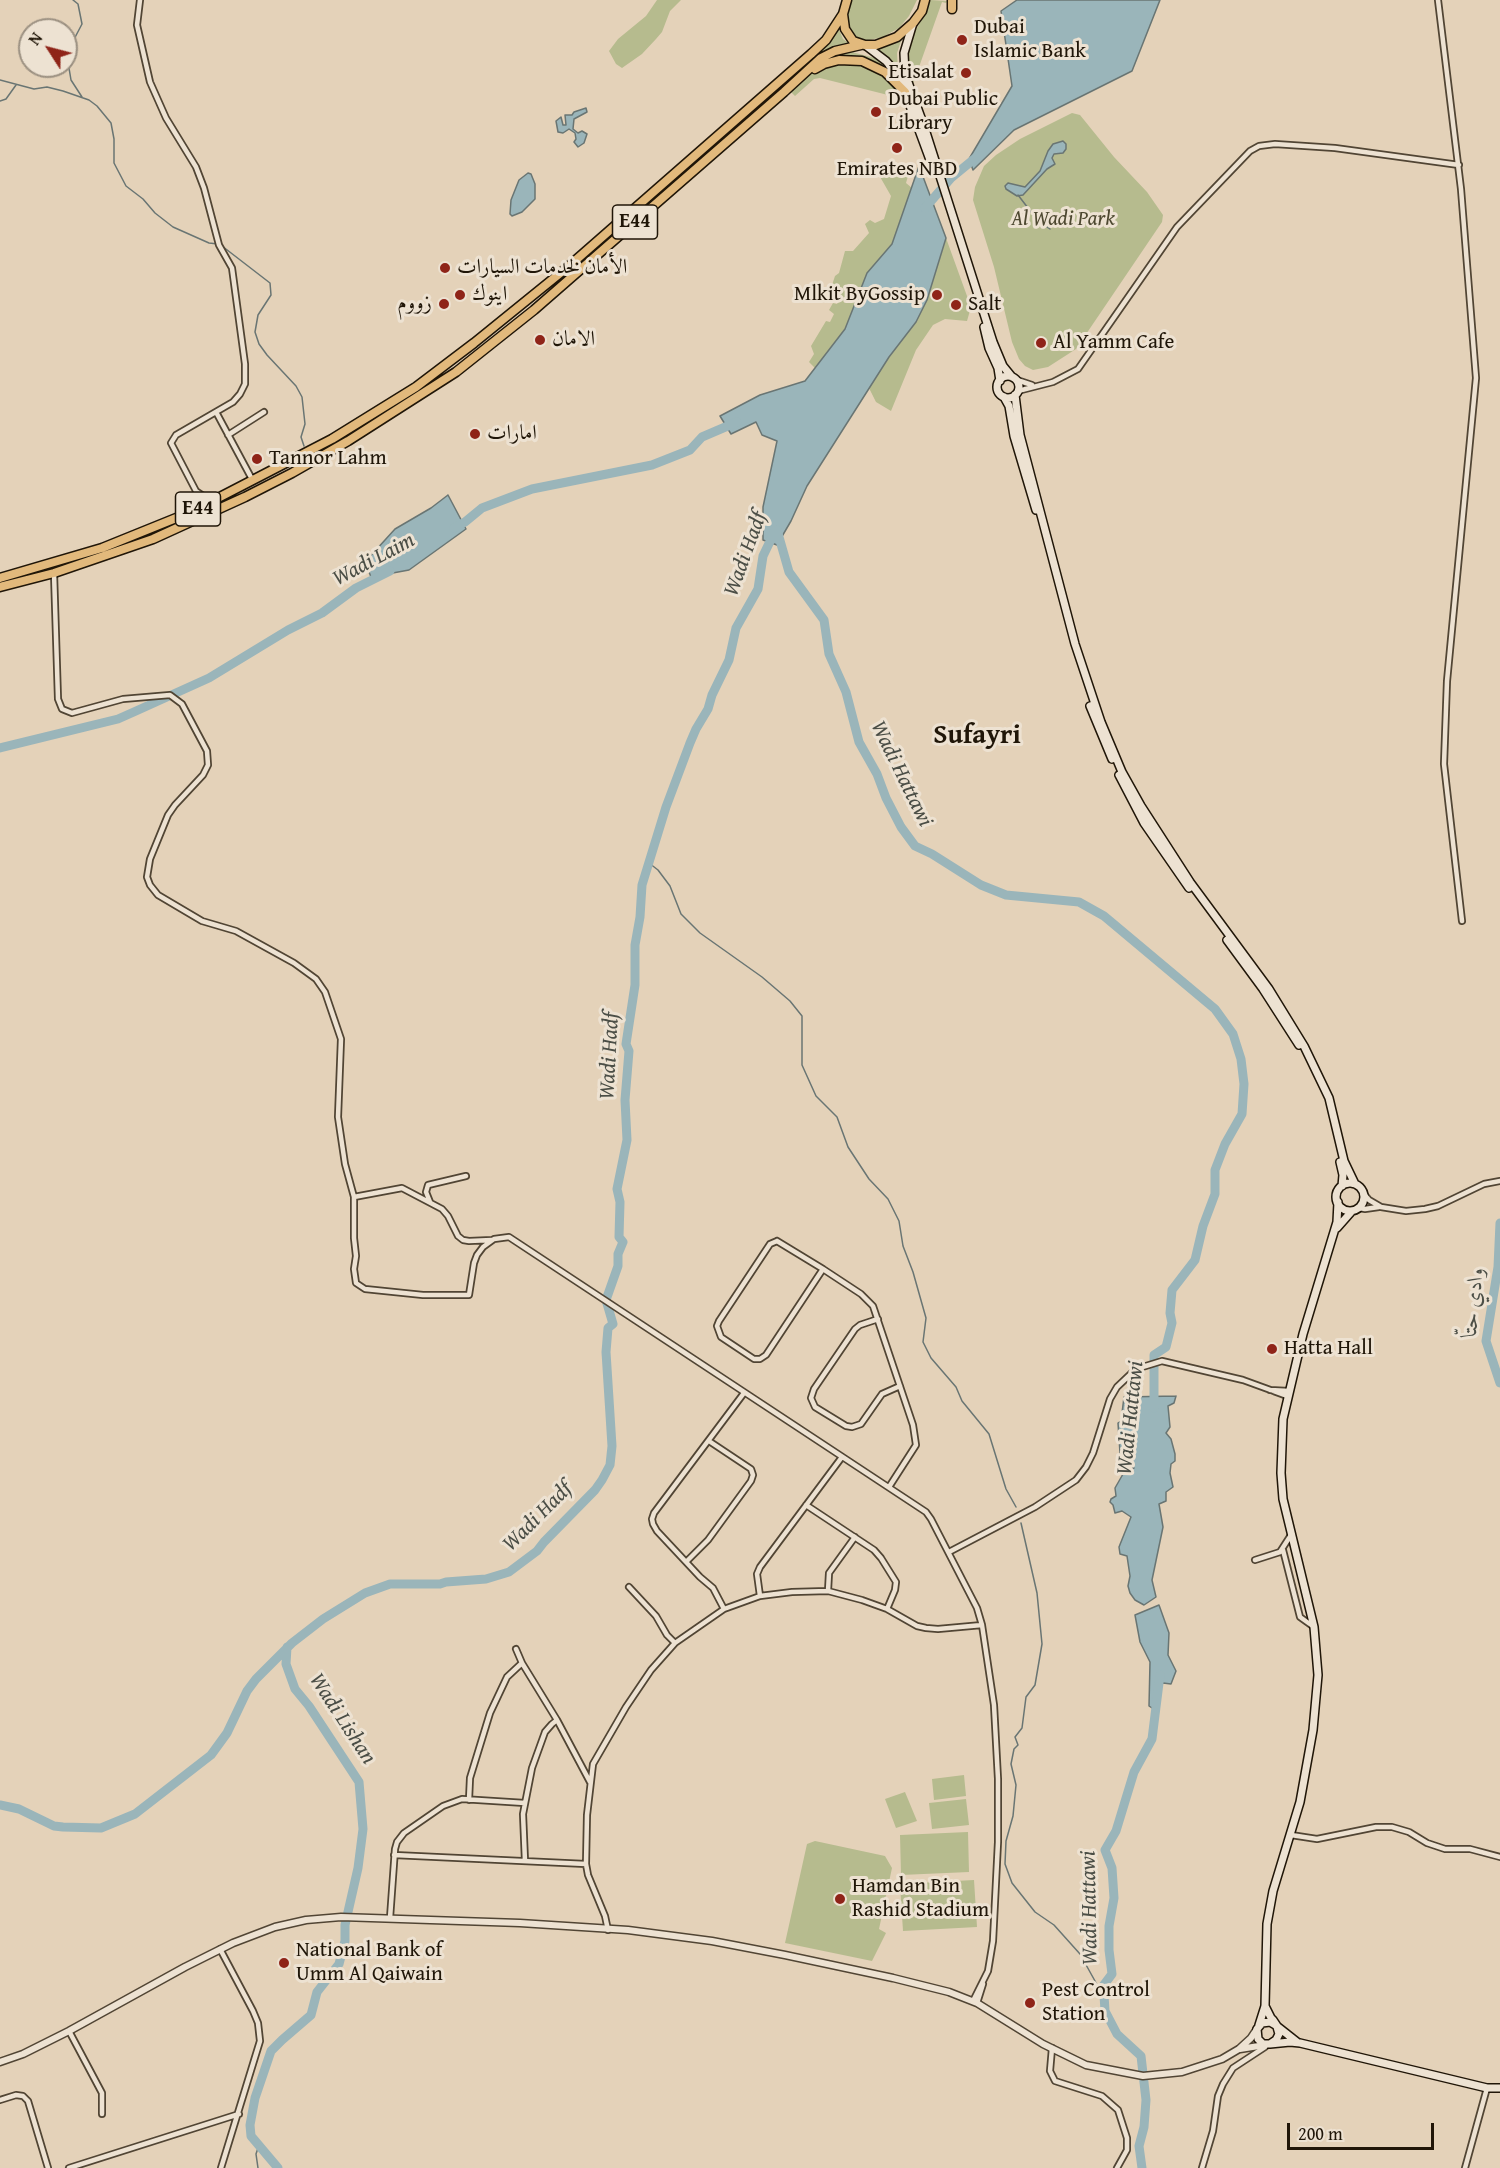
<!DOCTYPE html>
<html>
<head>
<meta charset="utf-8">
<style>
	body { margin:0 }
	#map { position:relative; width:1500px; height:2168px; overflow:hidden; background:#e4d2b9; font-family:"Gentium Book Plus",serif }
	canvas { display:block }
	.north { position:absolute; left:18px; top:18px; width:60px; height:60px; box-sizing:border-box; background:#ede2d2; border:2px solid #9b9081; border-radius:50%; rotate:306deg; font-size:16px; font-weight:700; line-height:24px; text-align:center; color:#201608 }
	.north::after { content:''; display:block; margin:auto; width:21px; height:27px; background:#8f2418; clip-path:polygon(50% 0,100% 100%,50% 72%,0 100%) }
	.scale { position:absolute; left:1287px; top:2123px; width:147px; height:27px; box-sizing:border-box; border:3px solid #201608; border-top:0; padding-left:8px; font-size:18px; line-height:21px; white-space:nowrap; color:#201608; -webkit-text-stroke:4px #ede2d2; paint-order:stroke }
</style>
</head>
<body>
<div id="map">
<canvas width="1500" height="2168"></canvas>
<div class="north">N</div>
<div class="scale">200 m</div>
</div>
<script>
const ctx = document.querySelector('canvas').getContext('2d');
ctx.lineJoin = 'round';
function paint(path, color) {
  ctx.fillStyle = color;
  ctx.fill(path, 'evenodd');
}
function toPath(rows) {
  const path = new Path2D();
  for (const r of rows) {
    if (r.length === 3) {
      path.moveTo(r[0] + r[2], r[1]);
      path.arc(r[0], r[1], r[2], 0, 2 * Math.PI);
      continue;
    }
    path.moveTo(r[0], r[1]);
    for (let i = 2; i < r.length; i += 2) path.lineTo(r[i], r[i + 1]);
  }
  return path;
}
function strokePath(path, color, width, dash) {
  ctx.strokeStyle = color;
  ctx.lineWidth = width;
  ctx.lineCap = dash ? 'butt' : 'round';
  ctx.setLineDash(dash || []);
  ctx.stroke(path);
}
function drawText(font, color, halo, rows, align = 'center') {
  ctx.font = font + ' "Gentium Book Plus",Amiri,serif';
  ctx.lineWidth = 6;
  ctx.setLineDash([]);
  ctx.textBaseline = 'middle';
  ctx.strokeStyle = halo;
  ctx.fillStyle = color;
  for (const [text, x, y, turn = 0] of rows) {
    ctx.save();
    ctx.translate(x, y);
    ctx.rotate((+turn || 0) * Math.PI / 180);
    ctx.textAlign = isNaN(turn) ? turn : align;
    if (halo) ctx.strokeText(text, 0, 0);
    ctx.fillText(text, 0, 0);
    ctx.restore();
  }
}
paint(toPath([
	[657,0,681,0,670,11,662,32,656,39,642,54,622,68,616,64,609,51,618,39,646,16],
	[849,0,917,0,909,16,899,28,883,37,865,41,855,38,847,30,845,12],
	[930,0,947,1,946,3,942,2,913,84,910,85,906,56,909,42,923,17],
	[838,27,843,39,850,44,833,47,824,51,760,107,758,105],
	[903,35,897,53,898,71,873,49],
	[848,51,875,58,886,66,897,79,904,96,900,98,820,78,814,79,795,96,790,91,820,62,834,54],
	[1072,113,1080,115,1114,157,1147,192,1163,215,1162,222,1076,349,1048,367,1033,370,1025,366,1019,359,1012,342,994,267,973,200,975,187,984,166,996,155,1020,139],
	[902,167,908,176,906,183,912,188,892,244,867,273,845,329,815,368,809,362,814,354,811,346,826,321,830,322,834,314,829,310,833,303,837,304,840,299,836,296,838,290,831,288,835,276,839,273,845,251,853,251,869,233,865,224,870,220,875,223,884,219,891,196,879,175,888,170],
	[946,238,971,307,967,321,945,319,933,325,916,350,891,411,876,402,869,388,889,357,916,322,927,300],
	[964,1775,966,1796,934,1800,932,1779],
	[905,1792,917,1821,896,1828,885,1799],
	[966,1799,969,1825,932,1829,929,1803],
	[968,1832,969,1872,901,1875,900,1835],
	[815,1841,885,1856,892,1868,879,1929,886,1933,872,1961,785,1943,807,1844],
	[974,1880,977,1927,903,1931,900,1884]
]), '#b6bb8e');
const water = toPath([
	[1017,0,1160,0,1132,71,1014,130,973,170,969,159,1012,86,1001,11,1017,0],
	[586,108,587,112,574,119,573,129,578,133,582,131,587,134,584,143,578,147,574,142,576,139,575,133,569,129,563,133,558,132,556,121,561,117,563,125,566,125,565,115,572,115,574,112,586,108],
	[1063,141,1066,144,1066,149,1063,153,1054,154,1052,158,1055,164,1047,169,1023,195,1017,196,1006,189,1005,186,1008,183,1025,187,1040,171,1048,151,1053,144,1063,141],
	[919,166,946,238,927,300,916,322,889,357,807,486,791,521,777,545,763,540,763,507,777,441,762,435,756,422,731,434,720,416,760,395,805,381,845,329,867,273,892,244,919,166],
	[528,173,531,174,535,184,535,199,522,212,512,216,510,214,511,200,519,180,528,173],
	[448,495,466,529,409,570,371,577,365,562,395,529,431,508,448,495],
	[1176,1396,1174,1403,1168,1406,1170,1427,1166,1433,1171,1439,1175,1454,1175,1461,1171,1464,1170,1473,1173,1487,1166,1492,1166,1501,1159,1504,1163,1527,1152,1580,1156,1597,1144,1605,1135,1600,1130,1593,1128,1586,1130,1576,1127,1556,1120,1554,1119,1547,1131,1517,1122,1511,1115,1513,1113,1505,1110,1502,1111,1499,1116,1496,1115,1488,1123,1474,1122,1466,1128,1470,1134,1468,1123,1460,1120,1453,1118,1423,1121,1421,1124,1397,1176,1396],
	[1159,1605,1169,1633,1168,1655,1176,1671,1171,1684,1163,1683,1156,1689,1158,1698,1155,1710,1149,1706,1150,1662,1140,1642,1135,1615,1159,1605]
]);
paint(water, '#9ab5ba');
strokePath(water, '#697573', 1.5);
strokePath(toPath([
	[73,0,78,4,82,24,71,45,68,62,71,80,82,97],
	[0,80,34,89,47,87,63,91,89,100,97,106,111,123,114,139,114,163,126,186,143,199,155,213,173,227,209,243,218,244],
	[0,101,6,99,16,85],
	[1018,195,1038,221,1050,229],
	[222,246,270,283,271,295,258,315,255,332,259,344,267,355,296,386,302,397,305,424,301,437,304,446],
	[649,863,658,870,670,886,681,914,700,933,762,977,790,1001,802,1016,802,1065,816,1096,837,1117,848,1147,869,1179,888,1199,899,1221,903,1246,913,1272,926,1318,923,1342,931,1358,956,1387,962,1401,989,1434,1006,1489,1016,1507],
	[1021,1523,1037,1593,1042,1644,1035,1685,1026,1697,1022,1728,1015,1737,1018,1745,1014,1749,1011,1764,1016,1785,1013,1816,1006,1841,1005,1864,1012,1883,1035,1912,1054,1925,1080,1954,1100,1990],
	[258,2168,256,2154,259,2145]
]), '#697573', 1.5);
strokePath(toPath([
	[925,208,951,178,979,155],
	[454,528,465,522,482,508,532,489,652,465,690,450,702,437,737,422],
	[777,530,789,572,824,620,829,654,846,692,859,742,877,774,886,798,901,827,915,846,932,854,981,885,1006,895,1079,902,1104,916,1215,1009,1233,1034,1241,1059,1244,1084,1242,1114,1225,1144,1215,1170,1215,1194,1203,1226,1195,1260,1172,1290,1170,1313,1172,1323,1166,1347,1154,1355,1154,1408],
	[0,748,118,719,136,711,209,678,288,630,322,613,356,588,390,571],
	[1500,1223,1498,1267,1486,1341,1500,1383],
	[0,1805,19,1809,54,1826,63,1827,101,1828,135,1814,211,1755,227,1733,247,1691,256,1679,292,1643,323,1619,365,1593,390,1584,440,1584,446,1582,486,1579,509,1572,537,1551,544,1542,595,1490,602,1480,610,1465,612,1446,606,1352,608,1328,613,1324,606,1300,618,1266,618,1254,623,1242,619,1237,620,1202,617,1189,627,1140,625,1100,629,1051,626,1044,635,985,635,945,640,917,642,885,666,807,690,743,696,729,708,709,712,695,729,660,736,628,758,589,763,556,775,531],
	[278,2168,251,2136,250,2125,255,2098,271,2051,282,2040,311,2015,317,1992,339,1964,345,1941,345,1925,358,1868,363,1829,359,1782,309,1706,295,1689,286,1664,287,1647],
	[1142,2168,1139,2146,1144,2127,1146,2100,1141,2056,1117,2034,1105,2011,1104,1995,1100,1990,1112,1974,1109,1950,1109,1926,1114,1898,1112,1868,1105,1850,1116,1831,1134,1772,1152,1739,1160,1675]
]), '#9ab5ba', 9);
const minor = toPath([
	[140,0,137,25,150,82,166,118,196,167,204,188,219,245,232,268,245,364,245,384,240,394,233,402,176,435,171,443,196,491,208,499,213,499],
	[1438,0,1461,189,1476,378,1447,681,1444,764,1462,921],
	[1014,379,1032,385],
	[1018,391,1053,382,1078,369,1177,227,1250,151,1259,146,1275,144,1335,148,1459,165],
	[216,412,253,481],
	[228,435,264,412],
	[193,509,197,498,196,491],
	[54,573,58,699,62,709,72,713,123,699,170,695,182,704,207,751,208,765,203,775,175,805,168,815,150,859,147,877,150,885,158,895,202,921,236,931,294,963,316,979,325,992,341,1039,338,1117,345,1164,354,1197,354,1238,356,1256,354,1269,356,1283,365,1289,423,1295,469,1295,474,1263,477,1255,483,1247,494,1239,509,1237,926,1512,931,1519,977,1608,982,1625,994,1705,998,1779,998,1842,993,1941,988,1971,973,2001],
	[1364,1194,1369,1200,1381,1207,1406,1211,1425,1209,1438,1206,1484,1184,1500,1181],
	[354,1197,402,1188,442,1209,448,1216,458,1236,463,1240,469,1241,492,1240],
	[430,1202,426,1192,428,1185,466,1176],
	[1359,1208,1365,1209,1379,1207],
	[777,1241,823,1269,766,1355,760,1359,754,1359,721,1337,717,1326,719,1321,770,1244,777,1241],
	[823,1269,861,1294,873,1306,913,1425,916,1445,889,1487],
	[878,1319,860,1325,855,1329,814,1389,811,1398,815,1407,846,1426,852,1427,861,1424,882,1394,900,1386],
	[1270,1390,1289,1391],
	[806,1505,874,1550,881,1558,896,1582,895,1590,887,1609],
	[1283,1550,1300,1617,1314,1627],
	[949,1552,1035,1507,1076,1480,1086,1467,1093,1453,1110,1399,1117,1387,1136,1369,1162,1361,1243,1380,1287,1396],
	[1255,1560,1280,1552,1291,1535],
	[686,1562,708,1540,751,1481,753,1475,751,1469,709,1441],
	[629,1587,656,1616,667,1635,675,1643],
	[828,1591,829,1573,855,1537],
	[760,1596,757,1574,760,1567,842,1457],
	[724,1609,713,1588,700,1577,657,1531,653,1524,652,1519,654,1513,744,1393],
	[522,1663,557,1720,552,1724,545,1732,532,1768,523,1814,525,1861],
	[557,1720,590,1782],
	[469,1800,470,1778,490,1713,507,1677,522,1663,516,1649],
	[1291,1835,1317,1839,1376,1827,1392,1827,1409,1832,1427,1843,1445,1849,1470,1849,1500,1857],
	[394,1855,586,1864],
	[390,1918,395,1849,397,1842,404,1833,443,1806,462,1799,525,1803],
	[608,1930,605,1916,588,1875,586,1864,587,1815,593,1764,626,1707,651,1670,675,1643,724,1609,760,1596,792,1592,828,1591,862,1600,887,1609,917,1626,926,1628,938,1629,982,1625],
	[220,1949,253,2011,258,2023,260,2041,221,2168],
	[977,2003,983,1984],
	[69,2031,102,2093,102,2114],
	[1052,2048,1050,2071,1055,2081,1102,2096,1118,2110,1127,2138,1127,2150,1117,2168],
	[0,2100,16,2095,23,2096,28,2101,48,2168],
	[69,2168,239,2114],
	[1202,2168,1213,2131,1218,2096,1223,2084,1233,2068,1265,2047],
	[1465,2168,1487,2088]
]);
const tertiary = toPath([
	[1240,2049,1265,2045],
	[0,2062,23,2054,69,2031,185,1967,233,1943,275,1927,306,1920,341,1917,520,1923,628,1930,712,1941,785,1955,893,1978,949,1992,977,2003,1043,2044,1086,2065,1143,2076,1182,2072,1222,2059,1239,2049,1251,2038,1257,2029]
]);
const secondary = toPath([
	[913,23,904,53,905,74,924,126,993,342,1003,366,1012,377],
	[865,45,886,61,899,76,933,168],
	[984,327,989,348,998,368,1000,381],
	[1008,387,11],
	[1015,395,1020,435,1075,644,1101,722,1122,772,1141,806,1190,882,1269,989,1304,1046,1329,1098,1344,1161,1355,1184],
	[1004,397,1009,406,1014,436,1036,510],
	[1090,706,1112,759],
	[1119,775,1144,823,1189,888],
	[1227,940,1263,989,1299,1045],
	[1340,1162,1343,1175,1342,1186],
	[1350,1197,14],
	[1337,1228,1352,1211],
	[1265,2006,1271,2018,1273,2020,1277,2026,1277,2027,1279,2034,1276,2040,1270,2044,1263,2044,1258,2039,1257,2029,1262,2023,1270,2022,1277,2026],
	[1259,2025,1265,2006,1267,1924,1273,1891,1300,1802,1313,1730,1318,1675,1314,1627,1283,1499,1281,1473,1283,1419,1303,1334,1337,1222,1338,1202],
	[1278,2027,1297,2042],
	[1270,2044,1290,2042,1300,2043,1487,2088,1500,2088]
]);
const trunk = toPath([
	[847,0,843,14,845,29,853,41,865,45,876,45,897,37,913,23,922,11,925,0],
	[952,9,952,0],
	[815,69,824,64,839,60,862,61,885,72,905,92],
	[0,578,102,548,191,512,332,439,416,387,474,343,569,266,811,54,826,40,843,14],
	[0,587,54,573,153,539,245,497,292,473,348,441,456,372,534,310,784,92,821,58,835,51,861,45]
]);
strokePath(minor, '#514534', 8);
strokePath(tertiary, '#514534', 9);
strokePath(secondary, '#201608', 10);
strokePath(trunk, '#201608', 11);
strokePath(minor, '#ede2d2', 4.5);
strokePath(tertiary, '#ede2d2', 6);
strokePath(secondary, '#ede2d2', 7);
strokePath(trunk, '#e2b97c', 8);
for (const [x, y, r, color] of [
	[962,40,6,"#8f2418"],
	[966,73,6,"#8f2418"],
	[876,112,6,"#8f2418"],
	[897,148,6,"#8f2418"],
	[445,268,6,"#8f2418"],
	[460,295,6,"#8f2418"],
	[937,295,6,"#8f2418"],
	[444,304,6,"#8f2418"],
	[956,305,6,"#8f2418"],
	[540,340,6,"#8f2418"],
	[1041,343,6,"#8f2418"],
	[475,434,6,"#8f2418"],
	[257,459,6,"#8f2418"],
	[1272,1349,6,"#8f2418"],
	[840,1899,6,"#8f2418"],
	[284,1963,6,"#8f2418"],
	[1030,2003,6,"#8f2418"]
]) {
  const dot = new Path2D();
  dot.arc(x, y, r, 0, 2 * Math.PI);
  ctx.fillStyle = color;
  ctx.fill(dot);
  strokePath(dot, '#ede2d2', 2);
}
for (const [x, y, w] of [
	[635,222,45],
	[198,509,45]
]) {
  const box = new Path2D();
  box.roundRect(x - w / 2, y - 17, w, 34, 4.5);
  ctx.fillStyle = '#ede2d2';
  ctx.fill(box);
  strokePath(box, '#201608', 1.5);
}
drawText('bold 20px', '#201608', null, [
	["E44",635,222],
	["E44",198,509]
]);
drawText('21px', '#201608', '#ede2d2', [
	["Dubai",974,28],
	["Islamic Bank",974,52],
	["Etisalat",954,73,"right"],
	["Dubai Public",888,100],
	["Library",888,124],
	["Emirates NBD",897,170,"center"],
	["الأمان لخدمات السيارات",457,268],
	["اينوك",472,295],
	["Mlkit ByGossip",925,295,"right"],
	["زووم",432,304,"right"],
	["Salt",968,305],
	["الامان",552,340],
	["Al Yamm Cafe",1053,343],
	["امارات",487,434],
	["Tannor Lahm",269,459],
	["Hatta Hall",1284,1349],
	["Hamdan Bin",852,1887],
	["Rashid Stadium",852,1911],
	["National Bank of",296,1951],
	["Umm Al Qaiwain",296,1975],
	["Pest Control",1042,1991],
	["Station",1042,2015]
], 'left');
drawText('italic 21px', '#4d4830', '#ede2d2', [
	["Al Wadi Park",1063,220]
]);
drawText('italic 22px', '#4b4e46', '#ede2d2', [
	["Wadi Hadf",746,554,-70],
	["Wadi Laim",374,560,-28],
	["Wadi Hattawi",901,774,64],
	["Wadi Hadf",610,1056,-87],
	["وادي حتّا",1474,1302,-84],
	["Wadi Hattawi",1131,1418,-84],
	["Wadi Hadf",538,1517,-45],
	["Wadi Lishan",342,1719,57],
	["Wadi Hattawi",1090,1908,-91]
]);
drawText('bold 27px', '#201608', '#ede2d2', [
	["Sufayri",977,736]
]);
</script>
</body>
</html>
